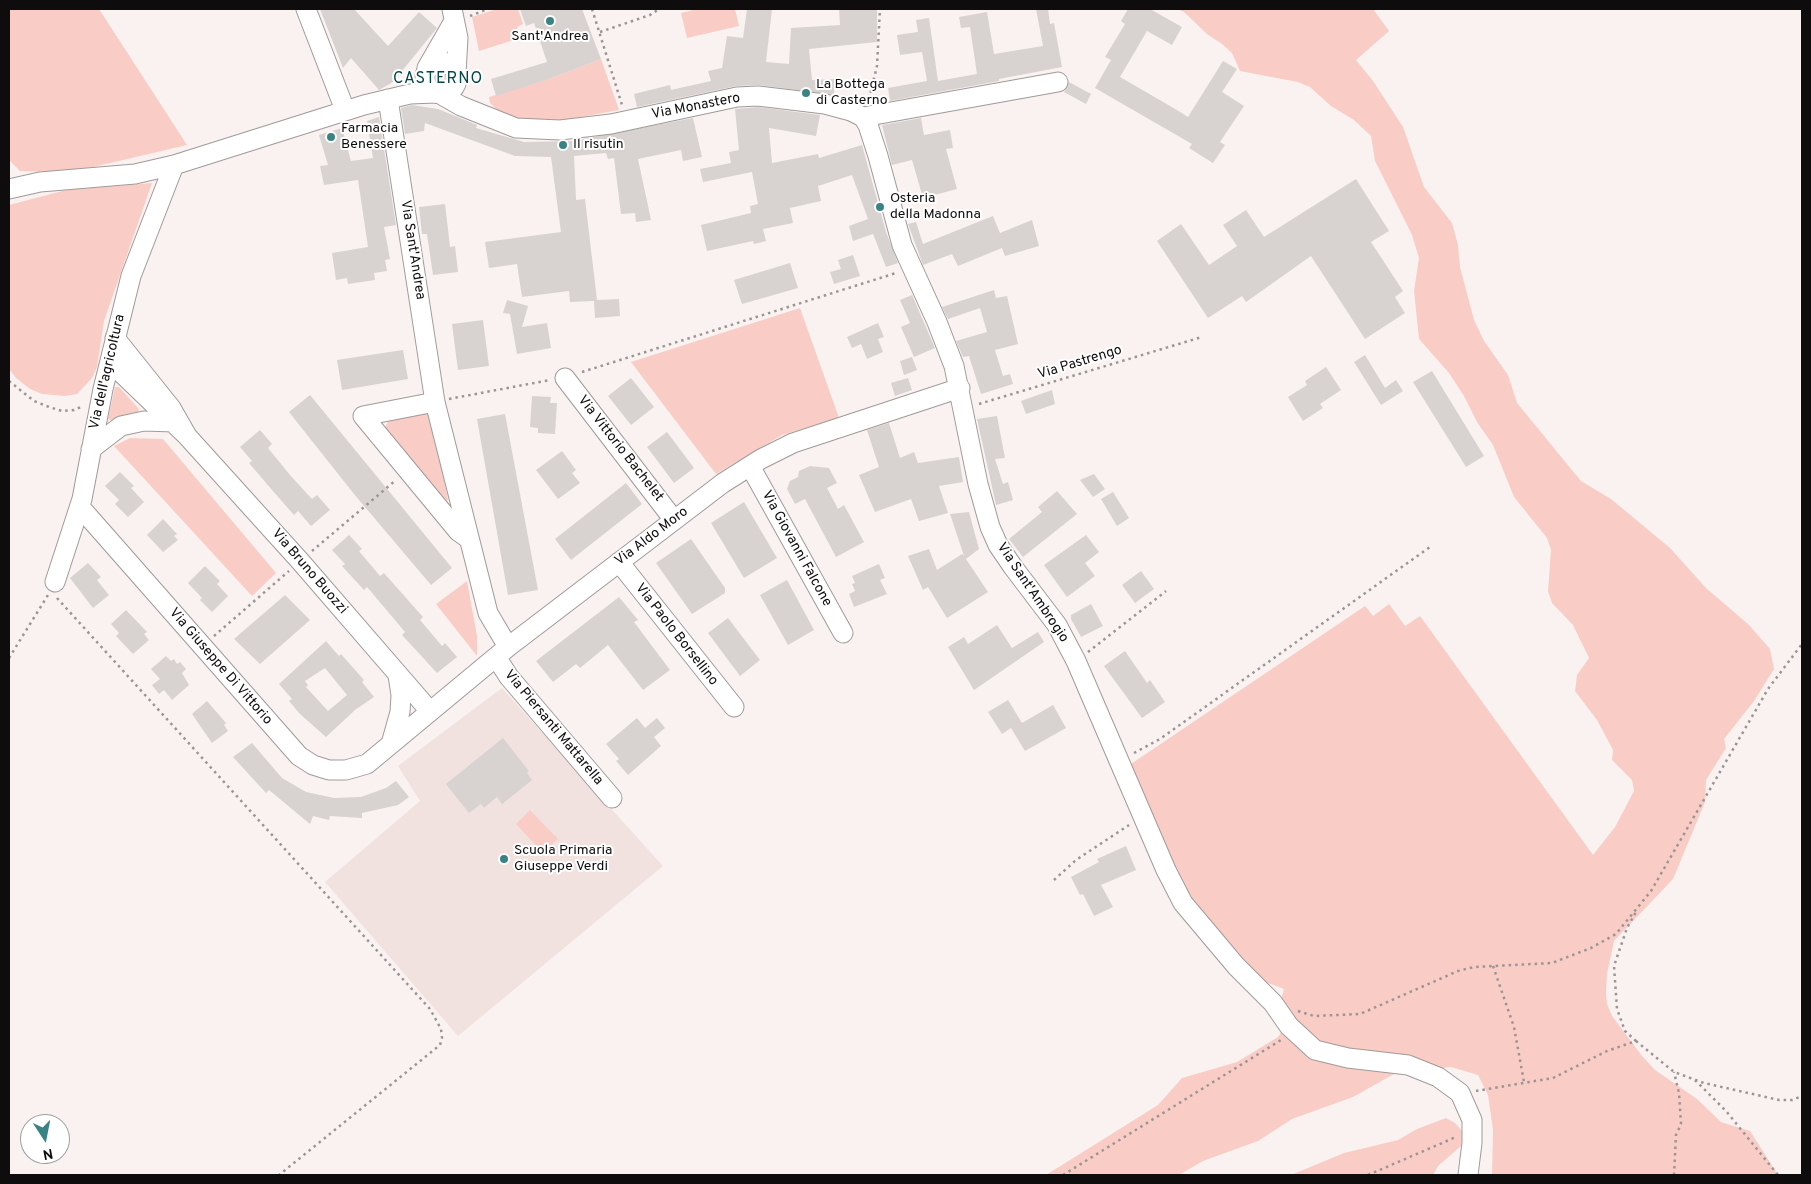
<!DOCTYPE html>
<html>
<head>
<meta charset="utf-8">
<style>
	body { margin:0 }
	#map { position:relative; width:1811px; height:1184px; overflow:hidden; background:#f9f2f1; font-family:Overpass,sans-serif }
	canvas { display:block }
	.frame { position:absolute; inset:0; border:10px solid #0e0c0c; pointer-events:none }
	.north { position:absolute; left:20px; top:1114px; width:50px; height:50px; box-sizing:border-box; background:#fff; border:1px solid #9f9e9e; border-radius:50%; rotate:169deg; font-size:14px; font-weight:700; line-height:20px; text-align:center; color:#0e0c0c }
	.north::after { content:''; display:block; margin:auto; width:18px; height:22px; background:#3a8384; clip-path:polygon(50% 0,100% 100%,50% 72%,0 100%) }
</style>
</head>
<body>
<div id="map">
<canvas width="1811" height="1184"></canvas>
<div class="frame"></div>
<div class="north">N</div>
</div>
<script>
const ctx = document.querySelector('canvas').getContext('2d');
ctx.lineJoin = 'round';
function paint(path, color) {
  ctx.fillStyle = color;
  ctx.fill(path, 'evenodd');
}
function toPath(rows) {
  const path = new Path2D();
  for (const r of rows) {
    if (r.length === 3) {
      path.moveTo(r[0] + r[2], r[1]);
      path.arc(r[0], r[1], r[2], 0, 2 * Math.PI);
      continue;
    }
    path.moveTo(r[0], r[1]);
    for (let i = 2; i < r.length; i += 2) path.lineTo(r[i], r[i + 1]);
  }
  return path;
}
function strokePath(path, color, width, dash) {
  ctx.strokeStyle = color;
  ctx.lineWidth = width;
  ctx.lineCap = dash ? 'butt' : 'round';
  ctx.setLineDash(dash || []);
  ctx.stroke(path);
}
function drawText(font, color, halo, rows, align = 'center') {
  ctx.font = font + ' Overpass,sans-serif';
  ctx.lineWidth = 4;
  ctx.setLineDash([]);
  ctx.textBaseline = 'middle';
  ctx.strokeStyle = halo;
  ctx.fillStyle = color;
  for (const [text, x, y, turn = 0] of rows) {
    ctx.save();
    ctx.translate(x, y);
    ctx.rotate((+turn || 0) * Math.PI / 180);
    ctx.textAlign = isNaN(turn) ? turn : align;
    if (halo) ctx.strokeText(text, 0, 0);
    ctx.fillText(text, 0, 0);
    ctx.restore();
  }
}
paint(toPath([
	[502,688,663,866,458,1036,325,882,420,801,398,766],
	[503,739,529,771,502,803,497,797,484,808,481,804]
]), '#f1e2e0');
paint(toPath([
	[9,9,99,9,187,145,93,167,51,172,20,171,9,160],
	[497,9,518,9,523,24,517,27,520,38,479,51,472,17],
	[697,9,735,9,739,26,687,38,681,13],
	[1177,9,1373,9,1389,31,1356,60,1373,81,1403,127,1424,187,1452,223,1458,245,1460,267,1474,320,1484,341,1508,375,1517,403,1581,481,1611,499,1670,548,1706,588,1749,625,1770,649,1774,669,1754,701,1724,739,1726,748,1706,780,1705,802,1673,879,1614,941,1607,974,1606,993,1607,1004,1612,1016,1642,1056,1655,1070,1697,1099,1721,1122,1750,1131,1778,1175,1492,1175,1493,1130,1488,1095,1478,1075,1451,1067,1394,1074,1353,1097,1292,1119,1258,1141,1203,1161,1179,1175,1046,1175,1158,1105,1182,1078,1237,1062,1278,1037,1282,1031,1282,996,1284,989,1263,981,1189,896,1128,766,1365,606,1373,616,1389,604,1405,626,1420,616,1593,855,1615,827,1634,791,1632,780,1612,760,1613,750,1597,720,1575,691,1577,675,1589,658,1573,625,1552,603,1548,591,1551,550,1547,538,1514,497,1493,445,1477,422,1464,396,1449,373,1419,339,1414,291,1419,258,1412,235,1375,161,1371,136,1354,120,1331,106,1310,87,1298,82,1240,71,1232,53,1222,44,1207,34,1184,12],
	[601,59,619,110,554,122,539,121,522,119,498,111,490,103,489,97,552,78],
	[440,78,9],
	[152,183,104,321,97,367,92,378,77,394,65,396,42,394,30,389,16,378,9,369,9,205,66,190],
	[800,308,839,418,782,435,716,474,631,362],
	[115,387,119,387,139,409,138,412,112,421,108,419],
	[425,409,430,414,448,499,446,505,383,431,390,418],
	[130,438,163,439,276,573,252,596,114,446],
	[467,581,477,636,477,656,436,604],
	[530,810,558,839,543,853,516,824],
	[1446,1118,1455,1123,1463,1132,1461,1146,1438,1166,1433,1175,1291,1175,1344,1153,1398,1140,1417,1129]
]), '#f9cdc6');
paint(toPath([
	[320,9,354,9,388,46,419,12,437,28,393,82,379,90,351,58,343,68],
	[520,9,582,9,601,59,552,78,496,96,491,79,547,62,534,23,526,26],
	[747,9,772,9,766,62,789,64,791,28,840,25,839,9,877,9,877,42,809,49,812,80,835,79,834,95,759,85,736,86,637,107,634,94,670,85,671,90,711,81,708,71,722,68,727,36,743,38],
	[1036,9,1048,9,1050,24,1054,23,1062,67,999,79,999,81,890,101,888,88,927,81,922,52,900,55,897,35,918,32,916,20,929,18,938,81,977,74,970,27,961,28,959,17,987,12,994,54,1043,46],
	[1128,9,1150,9,1182,27,1172,45,1147,31,1120,77,1177,110,1188,117,1223,61,1237,69,1222,92,1244,106,1220,142,1225,145,1213,163,1189,148,1192,144,1095,88,1111,60,1105,57,1125,24,1121,21],
	[1069,82,1091,94,1086,104,1064,92],
	[412,105,438,109,477,125,476,128,524,142,573,141,693,118,702,157,683,161,681,150,638,159,651,220,636,222,635,213,621,214,614,158,608,159,606,153,574,156,576,200,585,199,597,300,619,299,620,316,595,318,594,301,570,302,569,291,522,297,517,264,489,268,485,242,561,232,551,157,515,156,425,123,424,131,405,134,401,108],
	[758,107,820,115,816,136,769,128,772,163,818,154,819,158,862,145,886,232,898,263,886,267,873,234,853,241,849,226,868,219,852,175,818,186,821,201,790,208,793,223,763,229,766,241,754,244,753,241,707,251,701,225,751,213,750,206,758,204,752,172,703,182,700,169,731,163,729,152,739,150,735,109],
	[379,117,396,225,384,227,390,259,385,260,387,271,374,273,375,280,348,284,347,278,336,280,332,253,368,247,358,180,324,185,320,166,328,165,319,135,342,128,351,161,373,158,367,121],
	[921,118,924,135,950,130,953,148,946,149,957,189,923,198,912,160,892,165,882,125],
	[1356,179,1389,231,1371,242,1403,291,1395,297,1405,313,1365,339,1311,256,1246,302,1242,296,1208,318,1157,241,1181,224,1209,265,1237,246,1223,225,1246,210,1264,237],
	[445,204,450,247,455,246,458,272,433,275,427,234,422,234,419,207],
	[993,216,1000,233,1032,220,1039,246,1005,256,1002,248,958,266,952,254,923,265,908,224,916,222,923,244],
	[853,255,860,276,834,284,830,272,841,269,838,260],
	[790,263,798,288,742,304,734,280],
	[994,290,996,298,1007,296,1018,344,995,350,1003,376,1010,374,1013,384,981,394,969,356,963,357,956,341,987,332,980,308,948,319,942,307],
	[912,295,935,348,914,357,901,327,910,323,900,300],
	[507,300,528,306,522,327,547,323,551,348,517,354,510,314,503,313],
	[483,320,489,366,458,370,452,324],
	[878,323,884,337,878,339,883,352,867,359,861,344,852,348,847,337],
	[403,350,408,379,342,390,337,360],
	[1365,355,1385,388,1396,380,1403,391,1381,405,1354,362],
	[912,357,917,370,904,375,900,361],
	[1326,367,1341,390,1320,404,1323,408,1303,421,1288,397,1307,385,1305,381],
	[1432,371,1484,456,1466,467,1413,382],
	[631,378,654,407,631,425,608,396],
	[908,378,912,390,895,396,891,383],
	[1052,390,1055,404,1026,414,1021,401],
	[310,395,452,568,431,585,354,494,289,412],
	[532,396,551,397,550,403,557,403,555,434,538,433,538,428,530,427],
	[505,414,538,590,508,595,477,419],
	[997,416,1005,458,995,459,1003,484,1008,482,1013,500,996,505,977,419],
	[889,423,900,458,914,452,918,463,959,457,963,482,939,486,948,513,919,521,911,499,875,512,859,475,879,467,867,430],
	[260,430,272,444,268,448,290,475,312,499,317,495,330,510,311,526,298,511,294,515,272,490,249,463,252,461,240,447],
	[667,432,694,468,674,483,647,447],
	[562,451,576,470,572,473,580,483,558,499,536,470],
	[810,466,829,468,837,483,827,488,838,509,844,505,864,542,836,557,805,499,795,504,787,489,790,481,798,477,799,471],
	[120,472,134,486,131,488,144,502,128,517,115,504,119,500,105,486],
	[1094,474,1105,489,1093,497,1080,480],
	[626,483,642,504,571,560,555,539],
	[1057,491,1077,514,1023,557,1009,539,1042,512,1038,507],
	[1113,492,1129,518,1117,526,1101,499],
	[744,502,777,558,744,578,711,523],
	[969,512,979,549,966,559,988,592,947,618,928,587,923,590,908,556,929,549,937,570,962,554,964,556,950,514],
	[163,519,177,534,174,536,178,540,163,552,147,535],
	[349,535,362,549,359,551,380,576,384,573,423,617,420,620,442,646,445,643,457,657,437,673,402,635,405,632,367,587,364,590,342,566,345,564,332,550],
	[1086,535,1099,552,1085,563,1095,576,1067,597,1044,565],
	[691,539,725,588,725,593,692,614,656,563],
	[88,563,101,577,97,580,109,595,93,608,70,578],
	[879,564,885,578,880,580,887,594,854,607,849,594,855,591,852,584,855,583,852,576],
	[205,566,220,581,217,584,228,596,212,612,200,600,202,598,188,583],
	[1141,571,1154,589,1135,603,1122,585],
	[787,580,814,630,788,645,760,595],
	[285,595,310,620,260,664,234,639],
	[619,597,638,620,634,622,670,670,643,690,608,645,580,668,576,664,553,682,536,661],
	[1091,604,1103,626,1081,637,1071,619,1071,615],
	[126,610,147,632,144,634,149,640,133,654,116,636,119,633,111,624],
	[728,618,760,660,740,676,708,633],
	[997,625,1012,648,1038,632,1044,642,974,690,948,647,964,637,968,644],
	[326,641,339,656,341,654,364,680,362,682,374,697,355,710,326,737,300,714,289,701,292,699,279,684],
	[325,668,347,695,328,711,306,687,308,685,305,681],
	[1125,651,1147,683,1150,680,1165,702,1142,718,1104,666],
	[166,656,171,661,174,659,177,664,180,662,186,669,182,673,189,685,172,700,164,690,159,694,152,685,160,679,151,669],
	[1008,700,1022,723,1053,705,1066,728,1025,751,1011,728,1002,734,988,712],
	[207,701,226,723,224,725,228,731,212,743,192,714],
	[637,718,645,728,657,718,665,728,654,737,661,746,628,775,616,761,619,759,606,744],
	[503,738,529,771,527,773,532,780,502,804,497,797,484,808,481,804,469,813,446,784],
	[252,743,282,778,306,792,334,798,361,797,386,788,396,781,409,797,398,805,362,813,362,818,330,816,329,820,313,816,310,824,269,790,266,793,233,757],
	[1126,846,1136,870,1101,885,1113,907,1094,916,1083,894,1080,895,1071,877,1099,862,1097,859]
]), '#d8d2d0');
const minor = toPath([
	[306,9,345,110],
	[452,9,458,38,456,73],
	[441,78,16],
	[427,68,454,21],
	[440,94,461,106,516,128,560,130,611,124,737,97,758,96,825,104,851,111,863,117,1058,82],
	[388,99,435,402,488,613,508,647],
	[863,117,868,125,878,156,902,245,937,322,954,366,978,484,990,527,998,545,1013,567,1057,625,1076,661,1166,870,1183,903,1236,966,1273,1003,1289,1026,1315,1050,1348,1058,1408,1065,1438,1077,1460,1093,1472,1120,1472,1143,1468,1175],
	[9,189,40,182,135,174,174,165,364,105,410,94,435,93],
	[110,362,187,436,171,408,115,338],
	[565,378,674,520],
	[435,402,363,416,458,531,469,539],
	[187,436,300,561,429,710],
	[91,449,121,426,144,421,174,422],
	[750,466,843,633],
	[80,507,299,756,313,765,329,770,346,770,367,764,508,647,723,483,761,459,793,443,960,388],
	[619,562,734,707],
	[55,582,82,499,103,389,131,276,174,165],
	[496,657,509,677,612,798],
	[391,744,400,712,401,695,398,675]
]);
strokePath(minor, '#a09a98', 21);
strokePath(toPath([
	[592,9,622,105],
	[470,16,488,9],
	[600,32,650,15,659,9],
	[869,99,877,66,880,9],
	[582,372,896,273],
	[9,381,34,401,49,407,62,411,74,410,83,406],
	[449,399,550,380],
	[979,404,1202,337],
	[312,551,396,480],
	[57,598,430,1009,441,1029,442,1038,440,1045,279,1175],
	[214,636,289,571],
	[1088,652,1166,591],
	[9,658,48,595],
	[1134,753,1160,739,1430,547],
	[1054,880,1076,860,1129,825],
	[1493,966,1514,1027,1524,1082],
	[1298,1011,1314,1016,1360,1014,1458,971,1474,967,1552,963,1591,948,1616,934,1651,891,1768,689,1802,644],
	[1636,1041,1674,1072,1704,1083,1779,1100,1792,1100,1802,1096],
	[1695,1080,1726,1111,1778,1175],
	[1476,1091,1553,1078,1607,1051,1636,1041,1625,1031,1617,1009,1614,966,1627,928,1637,910],
	[1063,1175,1281,1040],
	[1368,1175,1456,1137],
	[1674,1175,1676,1135,1681,1124,1679,1093,1674,1072]
]), '#9a9594', 2.5, [2.5, 4]);
strokePath(minor, '#fff', 19);
for (const [x, y, r, color] of [
	[550,21,5,"#3a8384"],
	[806,93,5,"#3a8384"],
	[331,137,5,"#3a8384"],
	[563,145,5,"#3a8384"],
	[880,207,5,"#3a8384"],
	[504,859,5,"#3a8384"]
]) {
  const dot = new Path2D();
  dot.arc(x, y, r, 0, 2 * Math.PI);
  ctx.fillStyle = color;
  ctx.fill(dot);
  strokePath(dot, '#fff', 2);
}
drawText('14px', '#0e0c0c', '#fff', [
	["Sant'Andrea",550,37,"center"],
	["La Bottega",816,85],
	["di Casterno",816,101],
	["Farmacia",341,129],
	["Benessere",341,145],
	["Il risutin",573,145],
	["Osteria",890,199],
	["della Madonna",890,215],
	["Scuola Primaria",514,851],
	["Giuseppe Verdi",514,867]
], 'left');
drawText('14px', '#0e0c0c', '#fff', [
	["Via Monastero",696,107,-11],
	["Via Sant'Andrea",412,250,81],
	["Via Pastrengo",1080,363,-17],
	["Via dell'agricoltura",108,372,-77],
	["Via Vittorio Bachelet",620,449,52],
	["Via Aldo Moro",652,537,-37],
	["Via Giovanni Falcone",796,549,61],
	["Via Bruno Buozzi",309,572,49],
	["Via Sant'Ambrogio",1032,593,56],
	["Via Paolo Borsellino",676,635,52],
	["Via Giuseppe Di Vittorio",220,667,49],
	["Via Piersanti Mattarella",553,728,50]
]);
ctx.letterSpacing = '1px';
drawText('16px', '#024648', '#fff', [
	["CASTERNO",438,80]
]);
ctx.letterSpacing = '0px';
</script>
</body>
</html>
